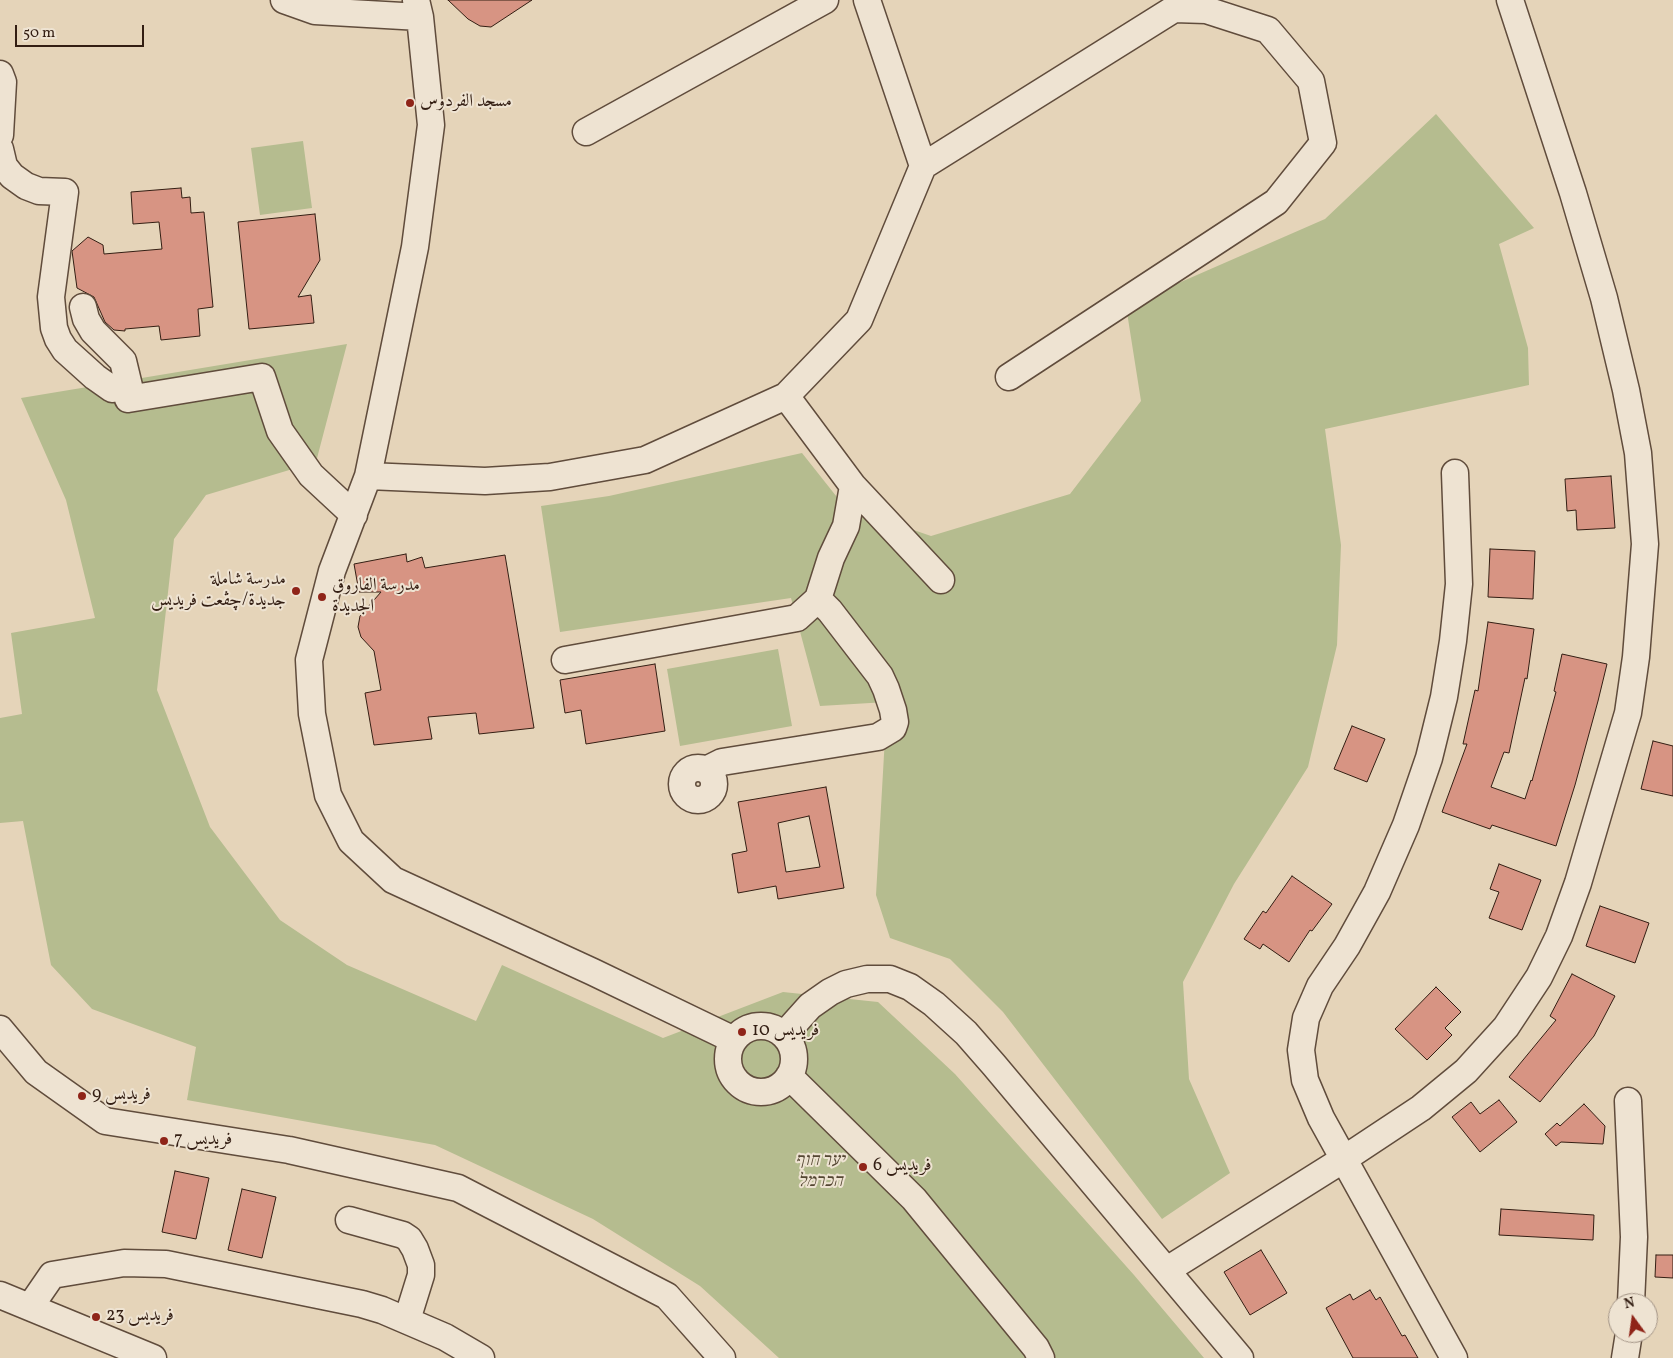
<!DOCTYPE html>
<html>
<head>
<meta charset="utf-8">
<style>
	body { margin:0 }
	#map { position:relative; width:1673px; height:1358px; overflow:hidden; background:#e5d4b9; font-family:Vollkorn,serif }
	canvas { display:block }
	.north { position:absolute; left:1608px; top:1293px; width:50px; height:50px; box-sizing:border-box; background:#eee3d2; border:1px solid #a39486; border-radius:50%; rotate:346deg; font-size:14px; font-weight:700; line-height:20px; text-align:center; color:#331e13 }
	.north::after { content:''; display:block; margin:auto; width:18px; height:22px; background:#8f2418; clip-path:polygon(50% 0,100% 100%,50% 72%,0 100%) }
	.scale { position:absolute; left:15px; top:25px; width:129px; height:22px; box-sizing:border-box; border:2px solid #331e13; border-top:0; padding-left:6px; font-size:15px; line-height:18px; white-space:nowrap; color:#331e13; -webkit-text-stroke:4px #eee3d2; paint-order:stroke }
</style>
</head>
<body>
<div id="map">
<canvas width="1673" height="1358"></canvas>
<div class="north">N</div>
<div class="scale">50 m</div>
</div>
<script>
const ctx = document.querySelector('canvas').getContext('2d');
ctx.lineJoin = 'round';
function paint(path, color) {
  ctx.fillStyle = color;
  ctx.fill(path, 'evenodd');
}
function toPath(rows) {
  const path = new Path2D();
  for (const r of rows) {
    if (r.length === 3) {
      path.moveTo(r[0] + r[2], r[1]);
      path.arc(r[0], r[1], r[2], 0, 2 * Math.PI);
      continue;
    }
    path.moveTo(r[0], r[1]);
    for (let i = 2; i < r.length; i += 2) path.lineTo(r[i], r[i + 1]);
  }
  return path;
}
function strokePath(path, color, width, dash) {
  ctx.strokeStyle = color;
  ctx.lineWidth = width;
  ctx.lineCap = dash ? 'butt' : 'round';
  ctx.setLineDash(dash || []);
  ctx.stroke(path);
}
function drawText(font, color, halo, rows, align = 'center') {
  ctx.font = font + ' Vollkorn,Amiri,"Frank Ruhl Libre",serif';
  ctx.lineWidth = 4;
  ctx.setLineDash([]);
  ctx.textBaseline = 'middle';
  ctx.strokeStyle = halo;
  ctx.fillStyle = color;
  for (const [text, x, y, turn = 0] of rows) {
    ctx.save();
    ctx.translate(x, y);
    ctx.rotate((+turn || 0) * Math.PI / 180);
    ctx.textAlign = isNaN(turn) ? turn : align;
    if (halo) ctx.strokeText(text, 0, 0);
    ctx.fillText(text, 0, 0);
    ctx.restore();
  }
}
paint(toPath([
	[1436,114,1534,228,1499,244,1528,348,1529,385,1325,429,1341,545,1337,645,1308,767,1234,884,1183,982,1189,1079,1230,1173,1162,1219,1003,1012,950,959,890,938,876,895,887,702,820,706,791,598,560,632,541,506,609,496,802,453,844,506,931,536,1070,494,1141,401,1126,306,1325,219],
	[303,141,312,208,260,215,251,148],
	[347,344,316,462,206,495,174,539,157,690,210,827,280,920,347,965,476,1021,502,965,663,1038,783,992,878,1002,955,1074,1134,1275,1204,1358,779,1358,700,1286,593,1219,435,1145,187,1100,196,1047,92,1009,51,965,23,821,0,823,0,718,22,714,11,633,95,618,66,500,21,398],
	[778,649,792,726,680,746,667,669]
]), '#b5bc8f');
const building = toPath([
	[448,0,532,0,491,27,480,26,468,19,448,0],
	[181,188,182,198,190,197,191,213,204,212,213,307,198,309,200,336,161,340,159,326,125,329,125,331,114,330,105,322,94,297,77,288,72,251,88,237,103,245,104,254,162,249,159,222,133,224,131,192,181,188],
	[315,214,320,260,298,297,311,295,314,323,249,329,238,222,315,214],
	[1611,476,1615,528,1577,530,1576,510,1567,511,1565,479,1611,476],
	[1490,549,1535,551,1533,599,1488,597,1490,549],
	[406,554,407,562,422,557,425,568,505,555,534,728,479,734,476,713,428,717,432,739,374,745,365,693,381,690,374,651,361,637,358,627,360,616,381,592,359,592,354,564,406,554],
	[1488,622,1534,629,1527,679,1525,678,1509,753,1504,752,1491,787,1525,799,1531,780,1532,781,1556,692,1554,691,1562,654,1607,664,1598,701,1575,785,1556,846,1492,825,1490,829,1442,812,1467,744,1463,744,1475,690,1478,691,1488,622],
	[655,664,665,731,586,744,581,710,565,713,560,680,655,664],
	[1352,726,1385,739,1367,782,1334,769,1352,726],
	[1653,741,1673,746,1673,796,1641,789,1653,741],
	[826,787,844,888,778,899,776,886,738,893,732,854,747,851,738,802,826,787],
	[809,816,820,867,786,872,778,823,809,816],
	[1499,864,1541,880,1522,930,1489,918,1499,892,1490,889,1499,864],
	[1292,876,1332,904,1312,931,1310,930,1289,962,1263,944,1260,949,1244,939,1263,911,1266,913,1292,876],
	[1600,906,1649,923,1635,963,1586,946,1600,906],
	[1572,974,1615,996,1594,1036,1540,1102,1509,1077,1556,1020,1550,1016,1572,974],
	[1436,987,1461,1012,1445,1028,1452,1035,1427,1060,1395,1029,1436,987],
	[1499,1100,1517,1122,1480,1152,1452,1117,1471,1102,1480,1114,1499,1100],
	[1584,1104,1605,1126,1603,1144,1561,1142,1556,1146,1545,1134,1557,1123,1560,1126,1584,1104],
	[175,1171,209,1178,196,1239,162,1232,175,1171],
	[242,1189,276,1197,262,1258,228,1250,242,1189],
	[1501,1209,1594,1215,1593,1240,1499,1235,1501,1209],
	[1261,1250,1287,1293,1250,1315,1224,1272,1261,1250],
	[1656,1255,1673,1255,1673,1278,1655,1277,1656,1255],
	[1370,1290,1376,1300,1380,1297,1402,1336,1405,1335,1418,1358,1353,1358,1326,1308,1350,1294,1353,1300,1370,1290]
]);
paint(building, '#d79483');
strokePath(building, '#331e13', 1);
const minor = toPath([
	[284,0,315,11,420,17],
	[416,0,420,17,431,125,415,247,368,476,332,571,309,660,312,714,328,795,351,841,393,880,593,972,734,1040],
	[0,74,3,82,0,135],
	[586,132,825,0],
	[0,149,4,166,12,176,26,186,39,191,65,192,51,297,54,328,58,339,65,350,95,377,112,389,129,386,123,361,93,331,86,319,83,307],
	[923,166,1174,9,1206,10,1268,30,1311,81,1323,143,1276,202,1009,377],
	[129,386,128,399,262,377,280,431,311,475,354,515],
	[786,396,853,486,941,580],
	[368,476,485,481,550,477,645,460,786,396,859,320,923,166,867,0],
	[565,660,797,618,818,599,831,558,846,526,853,486],
	[698,784,16],
	[706,770,722,762,878,737,893,728,895,722,893,710,886,689,880,676,830,611,818,599],
	[761,1059,33],
	[0,1029,36,1072,105,1121,289,1150,458,1188,667,1296,722,1358],
	[784,1035,810,1006,830,992,846,984,867,979,890,979,910,987,934,1004,966,1033,994,1065,1240,1358],
	[789,1076,914,1199,1036,1348,1041,1358],
	[1628,1101,1634,1237,1631,1303],
	[349,1220,403,1235,409,1239,415,1249,421,1265,421,1275,407,1320],
	[1167,1270,1344,1159,1421,1108,1466,1071,1506,1027,1539,977,1559,936,1578,883,1628,713,1636,657,1645,544,1638,453,1626,390,1604,298,1573,193,1510,0],
	[0,1295,153,1358],
	[30,1307,52,1275,124,1263,166,1264,362,1304,382,1310,445,1337,481,1358],
	[1454,1358,1321,1118,1305,1080,1301,1050,1306,1018,1320,986,1347,946,1377,892,1406,825,1429,758,1444,697,1453,641,1459,584,1455,473],
	[1625,1358,1629,1333]
]);
strokePath(minor, '#604c3c', 29);
strokePath(minor, '#eee3d2', 26);
for (const [x, y, r, color] of [
	[410,103,5,"#8f2418"],
	[296,591,5,"#8f2418"],
	[322,597,5,"#8f2418"],
	[742,1032,5,"#8f2418"],
	[82,1096,5,"#8f2418"],
	[164,1141,5,"#8f2418"],
	[863,1167,5,"#8f2418"],
	[96,1317,5,"#8f2418"]
]) {
  const dot = new Path2D();
  dot.arc(x, y, r, 0, 2 * Math.PI);
  ctx.fillStyle = color;
  ctx.fill(dot);
  strokePath(dot, '#eee3d2', 2);
}
drawText('18px', '#331e13', '#eee3d2', [
	["مسجد الفردوس",420,103],
	["مدرسة شاملة",286,581,"right"],
	["جديدة/چڤعت فريديس",286,602,"right"],
	["مدرسة الفاروق",332,587],
	["الجديدة",332,608],
	["فريديس 10",752,1032],
	["فريديس 9",92,1096],
	["فريديس 7",174,1141],
	["فريديس 6",873,1167],
	["فريديس 23",106,1317]
], 'left');
drawText('italic 18px', '#544632', '#eee3d2', [
	["יער חוף",820,1162],
	["הכרמל",820,1183]
]);
</script>
</body>
</html>
